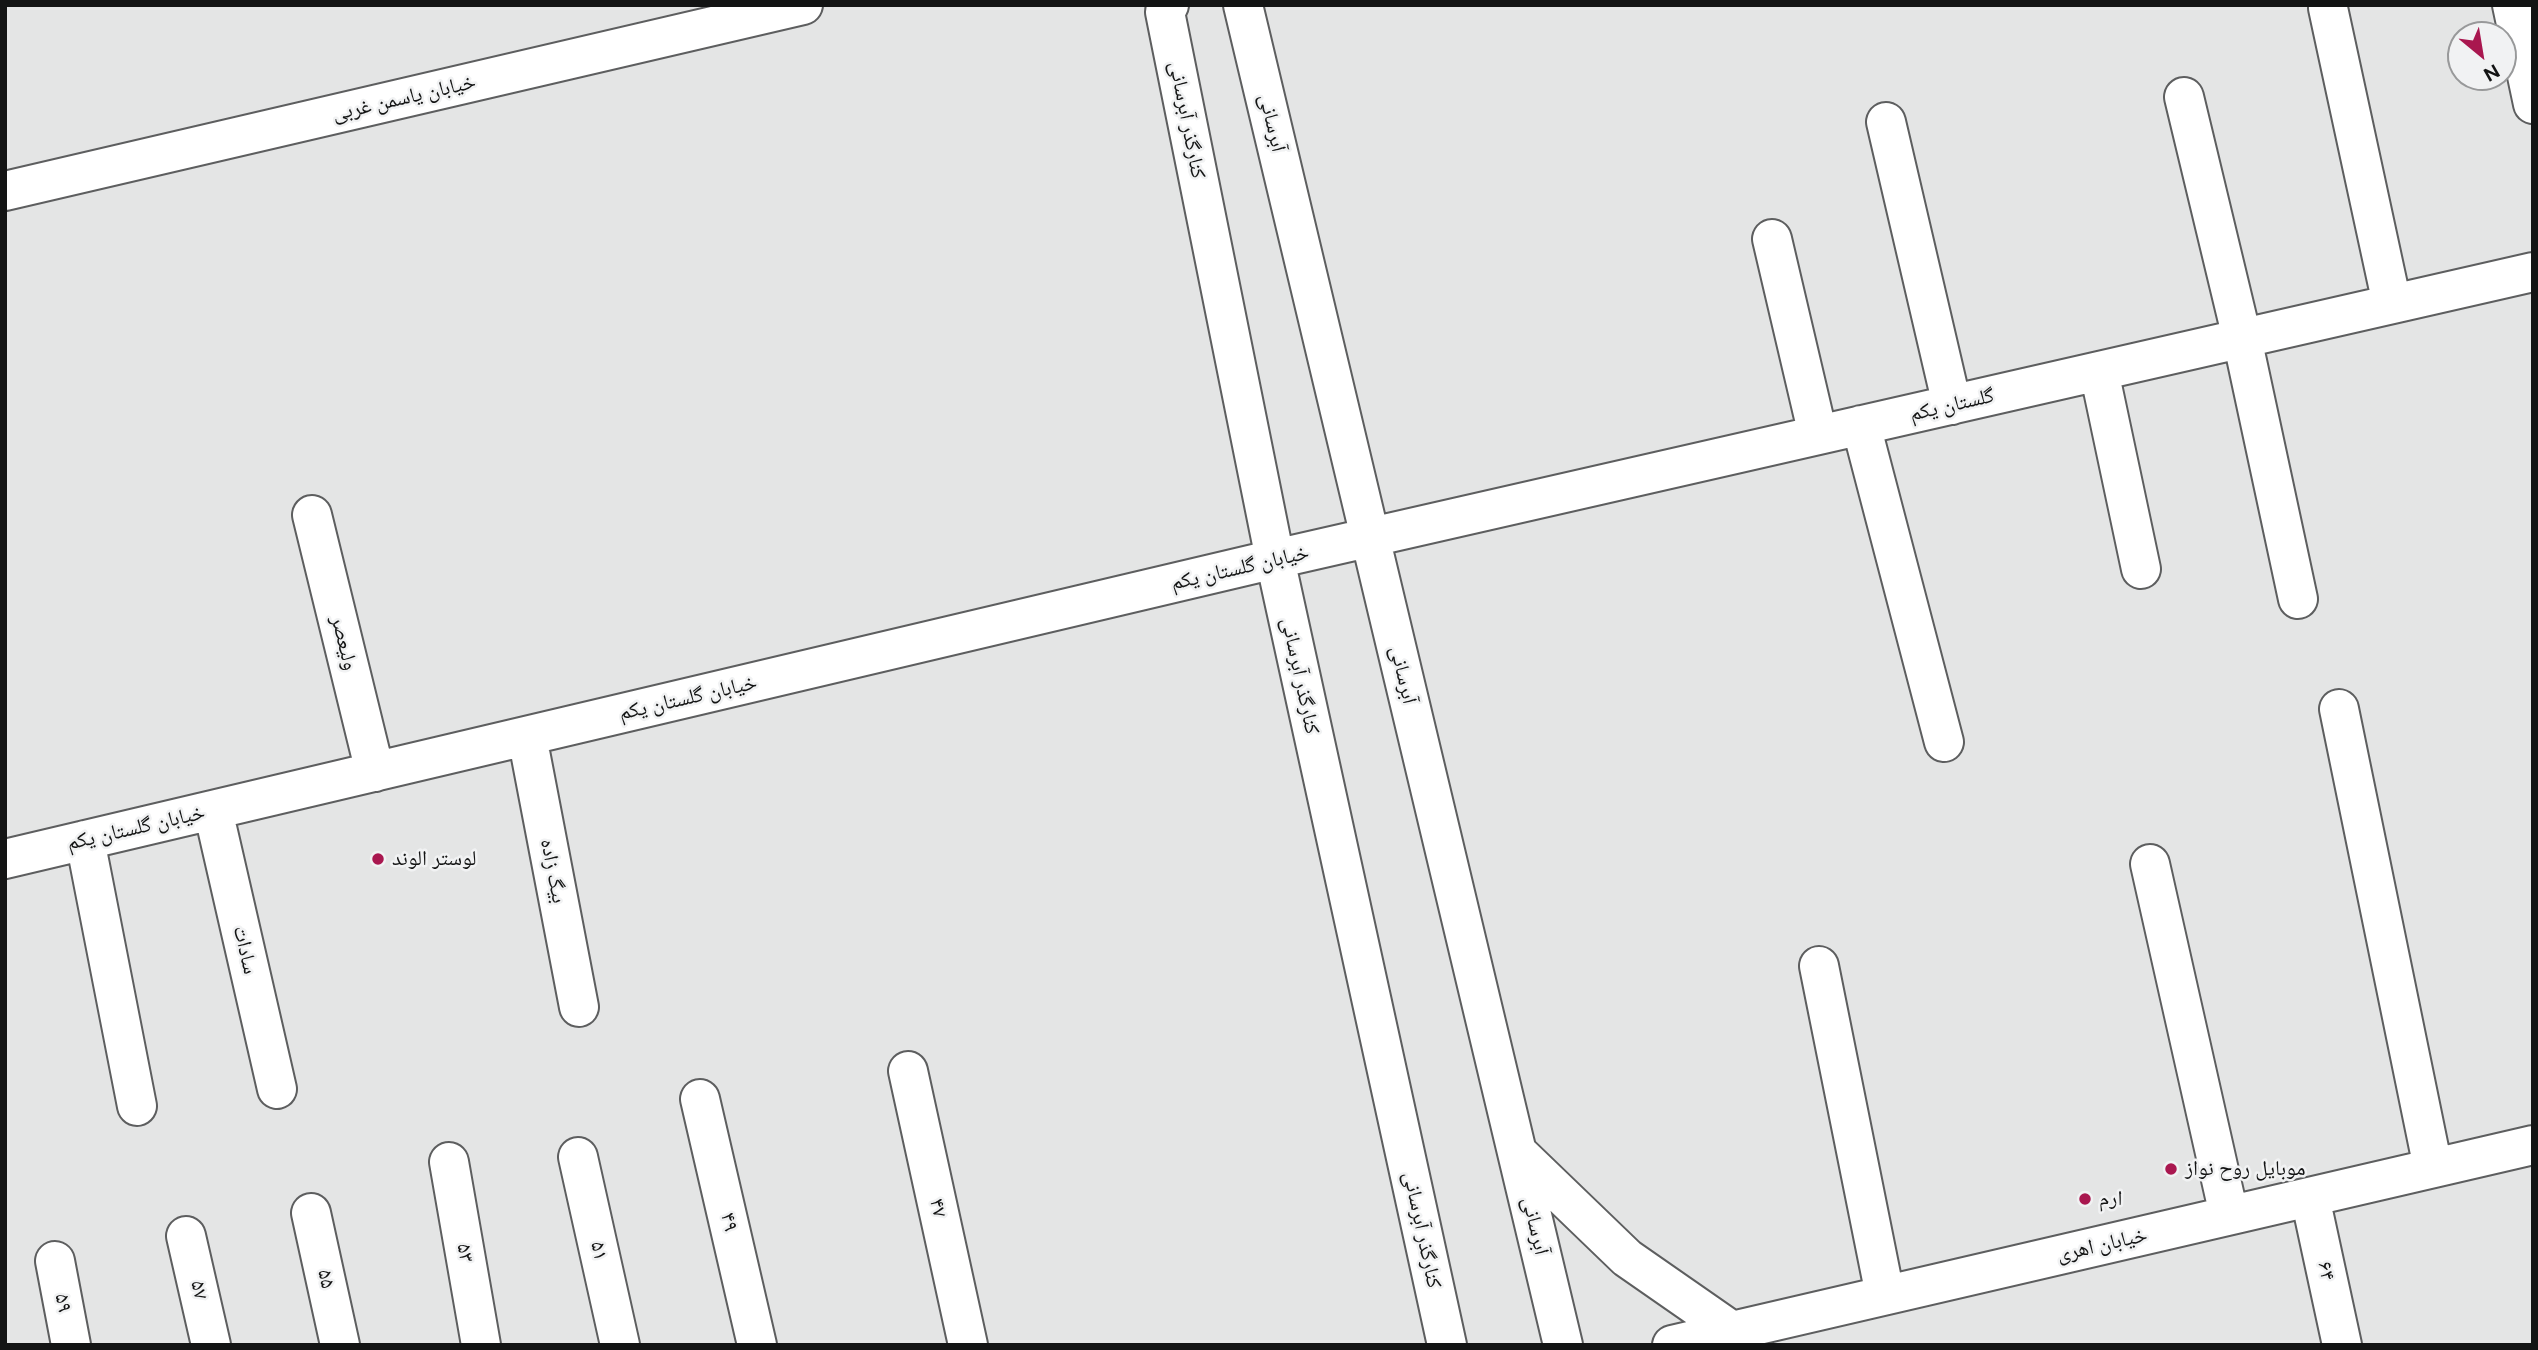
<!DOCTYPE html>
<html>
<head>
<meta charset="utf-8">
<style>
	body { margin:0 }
	#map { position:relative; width:2538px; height:1350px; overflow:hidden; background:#e4e5e5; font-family:Figtree,sans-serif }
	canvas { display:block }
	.frame { position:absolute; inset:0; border:7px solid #131414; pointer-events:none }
	.north { position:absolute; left:2447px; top:21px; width:70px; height:70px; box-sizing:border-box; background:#f1f2f3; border:2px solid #98999a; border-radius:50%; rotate:150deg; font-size:19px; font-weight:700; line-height:28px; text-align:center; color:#131414 }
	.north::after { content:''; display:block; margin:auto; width:24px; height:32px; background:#a9174f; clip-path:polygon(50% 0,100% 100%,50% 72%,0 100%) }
</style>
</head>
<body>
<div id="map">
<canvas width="2538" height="1350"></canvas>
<div class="frame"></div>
<div class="north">N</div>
</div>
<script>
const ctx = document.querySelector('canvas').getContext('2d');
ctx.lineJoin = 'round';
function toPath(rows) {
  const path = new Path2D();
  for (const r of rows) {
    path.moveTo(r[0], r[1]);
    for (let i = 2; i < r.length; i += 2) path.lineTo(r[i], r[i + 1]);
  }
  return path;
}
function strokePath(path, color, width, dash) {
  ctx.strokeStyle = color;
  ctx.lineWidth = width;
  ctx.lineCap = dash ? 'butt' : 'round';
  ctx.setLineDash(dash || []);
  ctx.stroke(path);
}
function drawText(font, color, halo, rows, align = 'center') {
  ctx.font = font + ' Figtree,"Noto Naskh Arabic",sans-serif';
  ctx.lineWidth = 5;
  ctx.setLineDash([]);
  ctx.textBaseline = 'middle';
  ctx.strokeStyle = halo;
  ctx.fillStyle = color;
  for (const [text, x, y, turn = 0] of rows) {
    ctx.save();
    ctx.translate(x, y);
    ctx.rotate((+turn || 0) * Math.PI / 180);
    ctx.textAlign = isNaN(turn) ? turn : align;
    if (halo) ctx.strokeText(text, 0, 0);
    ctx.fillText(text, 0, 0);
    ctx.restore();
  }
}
const minor = toPath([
	[1169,5,1165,12,1275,559,1447,1345],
	[1243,5,1563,1345],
	[2512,5,2533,104],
	[2328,8,2392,304],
	[2184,97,2242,338,2298,599],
	[1886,122,1952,405],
	[5,191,803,5],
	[1772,239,1818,435],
	[2099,371,2141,569],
	[1861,425,1944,742],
	[312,515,375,772],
	[2339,709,2433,1168],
	[527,736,579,1007],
	[213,810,277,1089],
	[85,840,137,1106],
	[5,859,1275,559,2533,272],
	[2150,864,2229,1215],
	[1819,966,1885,1295],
	[908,1071,968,1345],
	[700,1099,757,1345],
	[1518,1153,1627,1258,1732,1331,1724,1343],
	[578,1157,620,1345],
	[449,1162,481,1345],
	[2310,1197,2342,1345],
	[311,1213,340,1345],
	[186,1236,211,1345],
	[55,1261,71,1345],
	[1672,1345,2533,1145]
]);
strokePath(minor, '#5d5e5f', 42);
strokePath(minor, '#fff', 38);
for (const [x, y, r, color] of [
	[378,859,7,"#a9174f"],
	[2171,1169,7,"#a9174f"],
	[2085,1199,7,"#a9174f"]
]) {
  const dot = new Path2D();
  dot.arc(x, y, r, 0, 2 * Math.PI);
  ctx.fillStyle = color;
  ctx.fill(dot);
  strokePath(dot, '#f1f2f3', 2.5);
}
drawText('21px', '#131414', '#f1f2f3', [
	["خیابان یاسمن غربی",404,98,-13],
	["کنارگذر آبرسانی",1187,120,79],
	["آبرسانی",1272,123,77],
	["گلستان یکم",1952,405,-13],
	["خیابان گلستان یکم",1240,568,-13],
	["ولیعصر",344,643,76],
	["آبرسانی",1403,675,77],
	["کنارگذر آبرسانی",1300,676,78],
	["خیابان گلستان یکم",688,698,-13],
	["خیابان گلستان یکم",136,828,-13],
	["بیگ زاده",553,871,79],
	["سادات",245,950,77],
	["۴۷",938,1208,78],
	["۴۹",729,1222,77],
	["آبرسانی",1535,1226,77],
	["کنارگذر آبرسانی",1422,1230,78],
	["خیابان اهری",2102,1245,-13],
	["۵۱",599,1251,78],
	["۵۳",465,1253,80],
	["۶۴",2326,1271,78],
	["۵۵",326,1279,78],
	["۵۷",199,1290,77],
	["۵۹",63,1303,79]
]);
drawText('21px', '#131414', '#f1f2f3', [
	["لوستر الوند",392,859],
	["موبایل روح نواز",2185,1169],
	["ارم",2099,1199]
], 'left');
</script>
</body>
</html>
